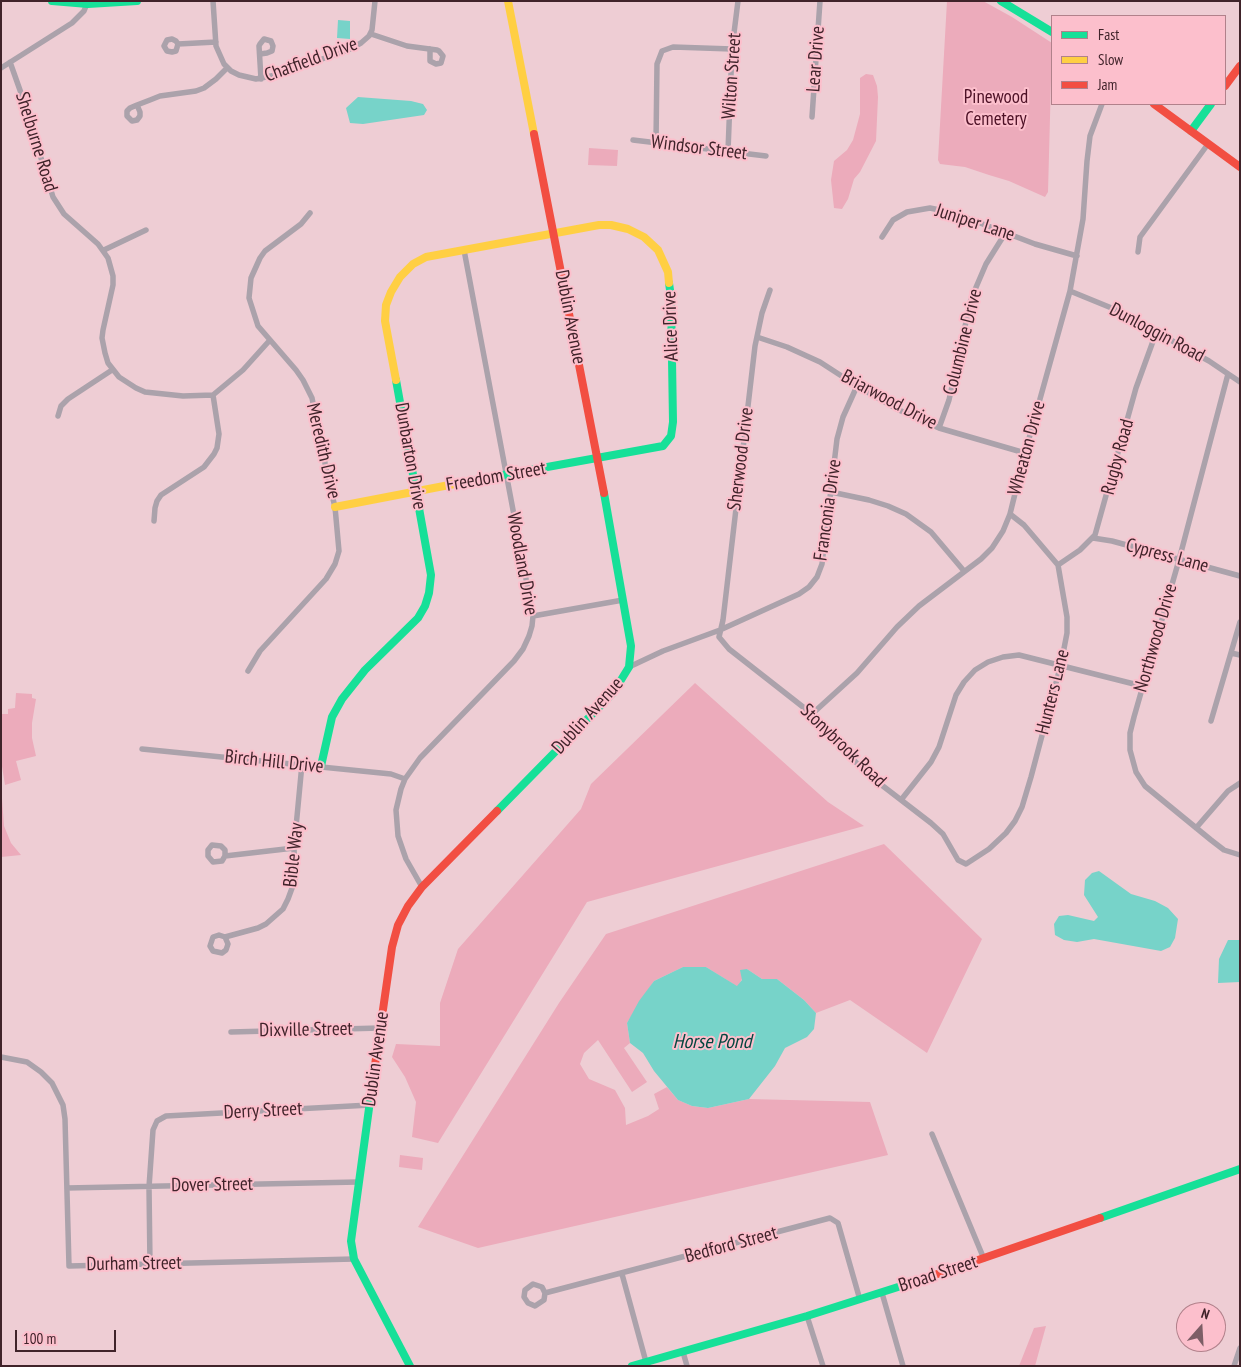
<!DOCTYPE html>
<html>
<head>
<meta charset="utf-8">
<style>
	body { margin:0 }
	#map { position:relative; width:1241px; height:1367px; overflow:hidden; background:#eecdd4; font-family:"PT Sans Narrow",sans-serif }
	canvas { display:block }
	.frame { position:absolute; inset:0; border:2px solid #40232a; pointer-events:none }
	.legend { position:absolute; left:1051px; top:15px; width:175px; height:90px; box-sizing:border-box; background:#fcbfcc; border:1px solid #b1818b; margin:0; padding:6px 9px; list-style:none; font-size:15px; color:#40232a }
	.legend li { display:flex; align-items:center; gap:10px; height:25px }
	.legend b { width:25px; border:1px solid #b1818b }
	.north { position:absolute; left:1176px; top:1302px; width:50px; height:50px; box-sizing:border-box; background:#fcbfcc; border:1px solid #b1818b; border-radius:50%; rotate:19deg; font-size:14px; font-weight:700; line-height:20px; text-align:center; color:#40232a }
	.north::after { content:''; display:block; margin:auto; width:18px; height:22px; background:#7d5e66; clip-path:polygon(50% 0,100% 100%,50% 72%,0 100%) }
	.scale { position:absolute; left:15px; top:1330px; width:101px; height:22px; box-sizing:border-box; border:2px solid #40232a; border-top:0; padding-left:6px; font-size:15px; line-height:18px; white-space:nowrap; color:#40232a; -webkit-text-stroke:4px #fcbfcc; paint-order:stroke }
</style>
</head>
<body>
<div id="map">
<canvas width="1241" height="1367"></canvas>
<div class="frame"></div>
<ul class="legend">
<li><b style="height:6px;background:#16e098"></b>Fast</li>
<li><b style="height:6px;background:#ffcf43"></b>Slow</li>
<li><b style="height:6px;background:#f24e42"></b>Jam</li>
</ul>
<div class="north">N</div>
<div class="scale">100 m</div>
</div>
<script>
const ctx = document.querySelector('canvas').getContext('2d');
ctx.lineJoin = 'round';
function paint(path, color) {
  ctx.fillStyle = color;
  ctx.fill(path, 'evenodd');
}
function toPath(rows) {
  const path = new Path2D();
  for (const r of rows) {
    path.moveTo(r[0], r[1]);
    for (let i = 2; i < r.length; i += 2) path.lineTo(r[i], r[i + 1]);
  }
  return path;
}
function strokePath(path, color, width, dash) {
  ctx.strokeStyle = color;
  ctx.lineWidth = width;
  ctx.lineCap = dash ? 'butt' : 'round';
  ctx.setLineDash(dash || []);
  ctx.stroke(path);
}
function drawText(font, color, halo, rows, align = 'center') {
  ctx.font = font + ' "PT Sans Narrow",sans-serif';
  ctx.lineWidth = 4;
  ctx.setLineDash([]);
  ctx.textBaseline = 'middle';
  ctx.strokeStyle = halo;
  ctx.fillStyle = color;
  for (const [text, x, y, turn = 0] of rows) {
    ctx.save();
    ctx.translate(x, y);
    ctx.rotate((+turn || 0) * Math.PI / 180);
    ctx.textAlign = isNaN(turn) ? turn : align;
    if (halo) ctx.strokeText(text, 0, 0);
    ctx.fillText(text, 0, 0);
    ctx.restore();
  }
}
paint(toPath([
	[947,1,983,1,1012,17,1052,43,1048,192,1045,197,1009,181,989,175,965,167,940,164,938,160],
	[866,74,873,75,877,86,878,97,876,141,860,172,854,179,848,199,842,209,834,208,831,180,834,161,847,150,853,140,860,114,860,78],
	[589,148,618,150,617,166,588,165],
	[695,683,828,802,864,826,587,902,438,1143,412,1137,416,1102,405,1077,392,1057,396,1044,440,1046,440,1003,458,949,581,809,591,784],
	[16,693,32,694,32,698,36,699,32,723,32,738,36,756,16,761,21,780,5,785,1,760,1,714,8,714,8,709,15,708],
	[1,785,4,826,11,843,21,855,1,857],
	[884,844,982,939,927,1053,850,1000,816,1013,804,1000,777,979,762,979,747,969,738,987,706,967,683,967,654,981,627,1023,630,1043,624,1048,647,1082,632,1092,598,1040,584,1053,580,1064,589,1079,615,1090,625,1108,626,1125,648,1116,659,1109,654,1094,667,1087,678,1100,692,1106,708,1108,749,1099,870,1102,888,1155,478,1248,418,1227,559,1003,606,934],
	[400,1155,423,1158,422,1170,399,1167],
	[1046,1326,1035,1366,1019,1366,1034,1328]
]), '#ecabbb');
paint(toPath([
	[338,20,350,21,350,39,337,38],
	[358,97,411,101,423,104,427,110,424,115,363,124,350,123,346,108],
	[1099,871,1131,894,1155,901,1168,908,1178,919,1175,938,1170,947,1161,951,1094,939,1077,942,1064,940,1055,935,1054,924,1059,916,1068,915,1094,921,1098,917,1084,895,1085,880,1092,873],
	[1228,940,1240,940,1240,982,1218,983,1219,959],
	[683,967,706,967,737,986,742,980,740,970,747,969,762,979,777,979,804,1000,816,1013,814,1029,807,1037,785,1048,775,1066,749,1099,708,1108,692,1106,678,1100,654,1071,643,1053,630,1043,627,1023,639,1001,654,981]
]), '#77d3c9');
strokePath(toPath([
	[213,1,216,46,224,64,231,71,239,75,256,79,276,75,348,50,361,43,369,36,372,30,375,1],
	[371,34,407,46,437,50,439,51,443,56,441,63,436,64,430,61,430,49],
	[178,44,176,51,172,52,167,51,164,46,167,40,172,39,176,41,178,44,216,42],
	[260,54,267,53,272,51,273,46,271,41,264,39,260,44,259,46,261,79],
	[10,62,21,93,53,197,64,214,98,244,108,258,113,276,113,285,103,330,102,338,105,353,108,363,119,377,136,388,145,392,183,396,213,395,243,370,270,340],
	[1,68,72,23,84,11,88,1],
	[137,105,140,112,140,116,137,120,132,121,127,116,127,111,130,108,137,105,150,100,160,96,196,91,204,88,216,79,227,68],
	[812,117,820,1],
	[633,140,766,156],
	[656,142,657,64,662,51,673,47,732,49],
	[728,151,732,49,738,1],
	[882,237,893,220,907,212,930,208,954,213,1035,244,1077,256],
	[104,250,146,230],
	[1138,252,1140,237,1208,144],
	[770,290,762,313,755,346,723,620,719,637,729,649,812,714,850,757,879,783,931,823,943,834,958,860,966,864,989,849,1006,833,1015,821,1022,807,1031,777,1061,664,1067,633,1067,617,1058,565,1024,525,1010,514],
	[1070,291,1114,309,1209,361,1240,382],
	[757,337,787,347,820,362,857,386,899,410,939,428,1025,453],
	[1228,374,1179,560,1134,717,1130,733,1130,750,1136,772,1145,786,1211,840,1224,850,1240,855],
	[58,416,61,406,68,399,112,370],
	[939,428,949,400,971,299,986,264,1006,232],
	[831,492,869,500,888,506,906,514,931,532,964,571],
	[154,521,155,508,157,501,161,495,204,467,214,454,217,448,219,434,213,395],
	[1093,538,1112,541,1240,576],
	[1058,565,1080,550,1095,535,1136,388,1156,333],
	[533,616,623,600],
	[1231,653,1240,655],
	[629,667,663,651,720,630,799,594,809,587,817,577,822,564,837,439,843,417,857,386],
	[248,671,260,651,326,579,335,564,339,551,335,507,329,483,312,398,303,380,296,370,258,326,249,298,251,278,260,258,265,251,301,224,310,213],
	[812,714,857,673,897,627,919,606,981,559,992,548,1003,531,1010,514,1025,453,1070,291,1083,219,1087,161,1090,136,1102,104],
	[1211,721,1240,622],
	[142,749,391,774,405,779],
	[901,800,931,762,939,747,956,695,964,682,975,670,988,662,1003,657,1019,655,1142,686],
	[1196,828,1228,791,1240,783],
	[225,856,222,861,213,862,208,856,208,850,212,845,221,846,225,850,225,856,294,848],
	[422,887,406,859,398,836,396,810,401,789,405,779,420,758,514,661,523,649,529,636,532,626,533,616,464,250],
	[225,937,228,944,226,950,222,953,213,951,210,946,213,937,219,935,225,937,258,928,266,924,283,909,288,899,295,880,294,848,302,764],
	[231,1032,380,1028],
	[1,1057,27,1062,41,1072,52,1083,63,1105,65,1119,69,1266,354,1259],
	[932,1134,984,1259],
	[67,1188,358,1182],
	[150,1264,149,1187,153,1130,157,1121,166,1116,370,1105],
	[622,1274,646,1362],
	[545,1293,544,1300,535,1306,528,1303,524,1297,525,1290,533,1284,542,1287,545,1293,830,1218,838,1223,860,1300],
	[882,1293,903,1366],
	[807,1316,823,1366],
	[683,1352,687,1366],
	[1234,1366,1240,1348]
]), '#aba2ab', 5.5);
strokePath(toPath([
	[52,1,88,4,137,1],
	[1001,1,1052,32],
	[1191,131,1211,104],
	[470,481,663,446,671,436,673,422,671,297,669,283],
	[321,766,332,717,342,699,365,670,418,618,425,606,429,593,431,575,396,380],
	[497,811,613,693,629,667,631,646,604,493],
	[373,1079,351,1241,354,1259,410,1366],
	[1100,1218,1240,1169],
	[632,1366,807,1316,920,1280]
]), '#16e098', 8);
strokePath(toPath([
	[508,1,534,134],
	[396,380,385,321,386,305,391,292,400,277,413,264,426,257,599,225,611,225,628,229,644,237,658,250,668,272,669,283],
	[335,507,470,481]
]), '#ffcf43', 8);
strokePath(toPath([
	[1225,86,1240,66],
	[1154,104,1240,167],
	[534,134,604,493],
	[373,1079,392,947,398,925,408,906,422,887,497,811],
	[920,1280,1100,1218]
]), '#f24e42', 8);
drawText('19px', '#40232a', '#fcbfcc', [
	["Lear Drive",816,59,-86],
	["Chatfield Drive",311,60,-20],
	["Wilton Street",732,76,-86],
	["Shelburne Road",36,142,73],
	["Windsor Street",699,148,7],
	["Juniper Lane",975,223,18],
	["Dublin Avenue",570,317,79],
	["Alice Drive",671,326,-92],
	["Dunloggin Road",1157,333,28],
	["Columbine Drive",963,342,-76],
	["Briarwood Drive",889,400,28],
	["Wheaton Drive",1027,448,-75],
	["Meredith Drive",323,451,77],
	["Dunbarton Drive",410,456,80],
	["Rugby Road",1118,457,-75],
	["Sherwood Drive",741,459,-83],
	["Freedom Street",496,477,-10],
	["Franconia Drive",828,510,-82],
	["Cypress Lane",1167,556,15],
	["Woodland Drive",522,564,80],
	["Northwood Drive",1156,638,-74],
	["Hunters Lane",1053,692,-76],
	["Dublin Avenue",588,716,-48],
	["Stonybrook Road",843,746,44],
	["Birch Hill Drive",274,762,6],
	["Bible Way",294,855,-84],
	["Dixville Street",306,1030,-1],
	["Dublin Avenue",376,1059,-82],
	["Derry Street",263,1111,-3],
	["Dover Street",212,1185,-1],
	["Bedford Street",731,1245,-15],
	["Durham Street",134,1264,-1],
	["Broad Street",938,1274,-18]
]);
drawText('19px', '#4d1126', '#fcbfcc', [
	["Pinewood",996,98],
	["Cemetery",996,120]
]);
drawText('italic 20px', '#03463f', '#fcbfcc', [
	["Horse Pond",712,1042]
]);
</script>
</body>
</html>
